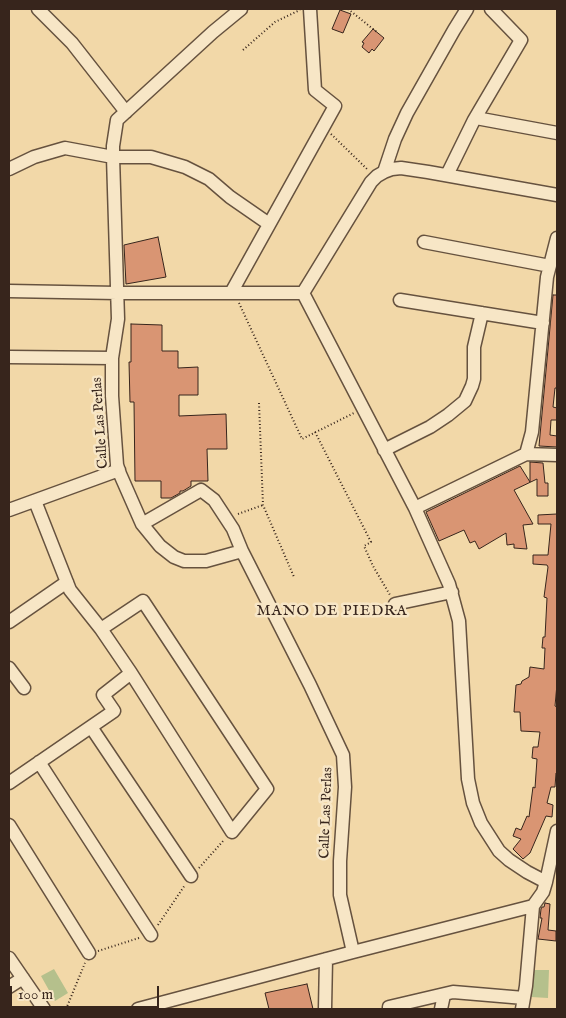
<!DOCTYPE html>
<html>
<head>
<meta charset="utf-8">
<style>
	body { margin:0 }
	#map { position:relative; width:566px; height:1018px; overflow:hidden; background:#f2d8a8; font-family:"IM FELL English",serif }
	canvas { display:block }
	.frame { position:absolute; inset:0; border:10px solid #37251c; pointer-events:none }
	.scale { position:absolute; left:10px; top:986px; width:149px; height:22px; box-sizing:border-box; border:2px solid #37251c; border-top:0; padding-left:6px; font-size:15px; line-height:18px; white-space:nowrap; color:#37251c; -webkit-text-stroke:4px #f7e6c6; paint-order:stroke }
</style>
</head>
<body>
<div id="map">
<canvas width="566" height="1018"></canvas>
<div class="frame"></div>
<div class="scale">100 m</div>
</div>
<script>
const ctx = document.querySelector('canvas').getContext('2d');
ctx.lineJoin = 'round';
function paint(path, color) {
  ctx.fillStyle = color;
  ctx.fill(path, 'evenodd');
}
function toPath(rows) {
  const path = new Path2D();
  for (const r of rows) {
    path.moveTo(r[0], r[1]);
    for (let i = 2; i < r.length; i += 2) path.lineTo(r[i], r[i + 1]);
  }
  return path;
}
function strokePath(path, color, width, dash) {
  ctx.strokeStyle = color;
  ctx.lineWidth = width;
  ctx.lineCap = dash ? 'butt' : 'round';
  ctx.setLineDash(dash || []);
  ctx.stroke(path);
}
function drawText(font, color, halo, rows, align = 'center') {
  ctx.font = font + ' "IM FELL English",serif';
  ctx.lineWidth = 5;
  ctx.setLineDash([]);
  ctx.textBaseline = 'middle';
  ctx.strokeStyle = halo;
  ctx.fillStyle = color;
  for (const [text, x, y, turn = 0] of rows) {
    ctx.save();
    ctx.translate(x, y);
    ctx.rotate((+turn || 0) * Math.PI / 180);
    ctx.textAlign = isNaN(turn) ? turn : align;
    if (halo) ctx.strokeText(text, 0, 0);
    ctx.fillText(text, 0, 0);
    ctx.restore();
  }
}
paint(toPath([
	[54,969,68,993,55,1001,41,976],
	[532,970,549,970,548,998,531,997]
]), '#b5c08c');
const building = toPath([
	[340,10,351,14,343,33,332,29,340,10],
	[373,29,384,38,374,51,372,49,369,53,362,47,364,43,362,42,373,29],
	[158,237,166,277,126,284,124,245,158,237],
	[553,295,557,295,557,388,555,388,553,407,557,408,557,420,551,420,550,435,557,436,557,447,539,446,553,295],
	[131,324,162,325,162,351,178,351,178,368,198,367,198,395,179,395,179,416,226,414,227,449,207,449,208,481,191,481,191,486,183,491,180,491,180,493,171,498,161,498,161,481,135,481,134,402,130,402,129,362,131,362,131,324],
	[530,462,543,463,545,483,548,483,548,496,537,496,537,479,514,490,533,524,523,525,527,549,514,548,514,544,507,545,506,533,479,549,475,541,470,543,464,530,439,541,426,512,520,466,530,482,530,462],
	[557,514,557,684,555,706,557,707,557,773,556,773,555,787,551,787,547,803,553,805,552,817,546,816,530,853,523,859,513,849,521,839,513,836,516,828,521,830,527,816,529,817,533,787,535,788,537,759,532,758,533,747,538,747,540,732,521,731,520,712,514,712,516,685,521,684,522,681,529,677,530,667,544,669,545,648,542,648,543,637,545,637,547,598,544,597,548,567,547,565,533,564,533,555,548,555,551,524,538,524,538,515,557,514],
	[545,903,550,904,548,930,556,931,556,941,538,939,542,918,540,918,541,909,542,907,544,907,545,903],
	[307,984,313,1009,269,1009,265,993,307,984]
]);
paint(building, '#d99573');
strokePath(building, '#37251c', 1);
const minor = toPath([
	[38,9,72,43,126,112],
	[241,9,213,32,117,120,113,146,113,157,118,319,112,358,112,396,117,465,120,474,142,524,160,546,174,557,184,561,206,561,242,551,310,685,343,755,345,787,340,861,340,895,353,952],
	[476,118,557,133],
	[9,169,34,157,65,148,113,157,151,157,185,167,209,179,230,197,269,224],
	[384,172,395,139,407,113,454,30,467,9],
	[447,175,474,120,521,40,491,9],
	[424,242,550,266],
	[9,291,117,293,303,293],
	[231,293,335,106,315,90,310,9],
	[303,293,415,508,449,584,459,621,468,779,473,803,481,823,499,851,509,860,527,872,546,882],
	[303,293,371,182,377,176,384,172,392,169,401,168,428,172,557,195],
	[400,300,543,323],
	[9,357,112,358],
	[384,450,430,427,448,415,465,401,472,386,474,379,474,347,482,313],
	[526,454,532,432,547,277,557,238],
	[35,501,70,590,101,629,131,673,232,832,267,789,143,601,101,629],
	[415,508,526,454,557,455],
	[9,510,119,470],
	[142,524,201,490,214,500,233,529,242,551],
	[395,604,452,592],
	[9,622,67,582],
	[9,668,24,688],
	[91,727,191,876],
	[39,762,151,935],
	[9,783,114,711,103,695,131,673],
	[9,825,89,953],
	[9,958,44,1009],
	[9,987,23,978],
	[138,1009,353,952,533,906],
	[325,1009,326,959],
	[389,1009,389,1007,453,992,524,998],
	[441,1009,444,995],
	[522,1009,526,986,533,906,543,892,546,882,557,831]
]);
strokePath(minor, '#66523f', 15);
strokePath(toPath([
	[348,9,378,33],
	[243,50,275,22,300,10],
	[331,134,367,169],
	[239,303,302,439,354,413],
	[259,403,263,505,294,577],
	[315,432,371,542,364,546,373,566,390,595],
	[238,514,263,505],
	[199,868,224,840],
	[158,925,185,885],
	[98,951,139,938],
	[66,1009,85,963]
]), '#37251c', 2, [1, 2.5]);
strokePath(minor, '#f7e6c6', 12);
drawText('14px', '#37251c', '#f7e6c6', [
	["Calle Las Perlas",101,423,-94],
	["Calle Las Perlas",327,813,-88]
]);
ctx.letterSpacing = '1px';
drawText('15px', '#37251c', '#f7e6c6', [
	["MANO DE PIEDRA",332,612]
]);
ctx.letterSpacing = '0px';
</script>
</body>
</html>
